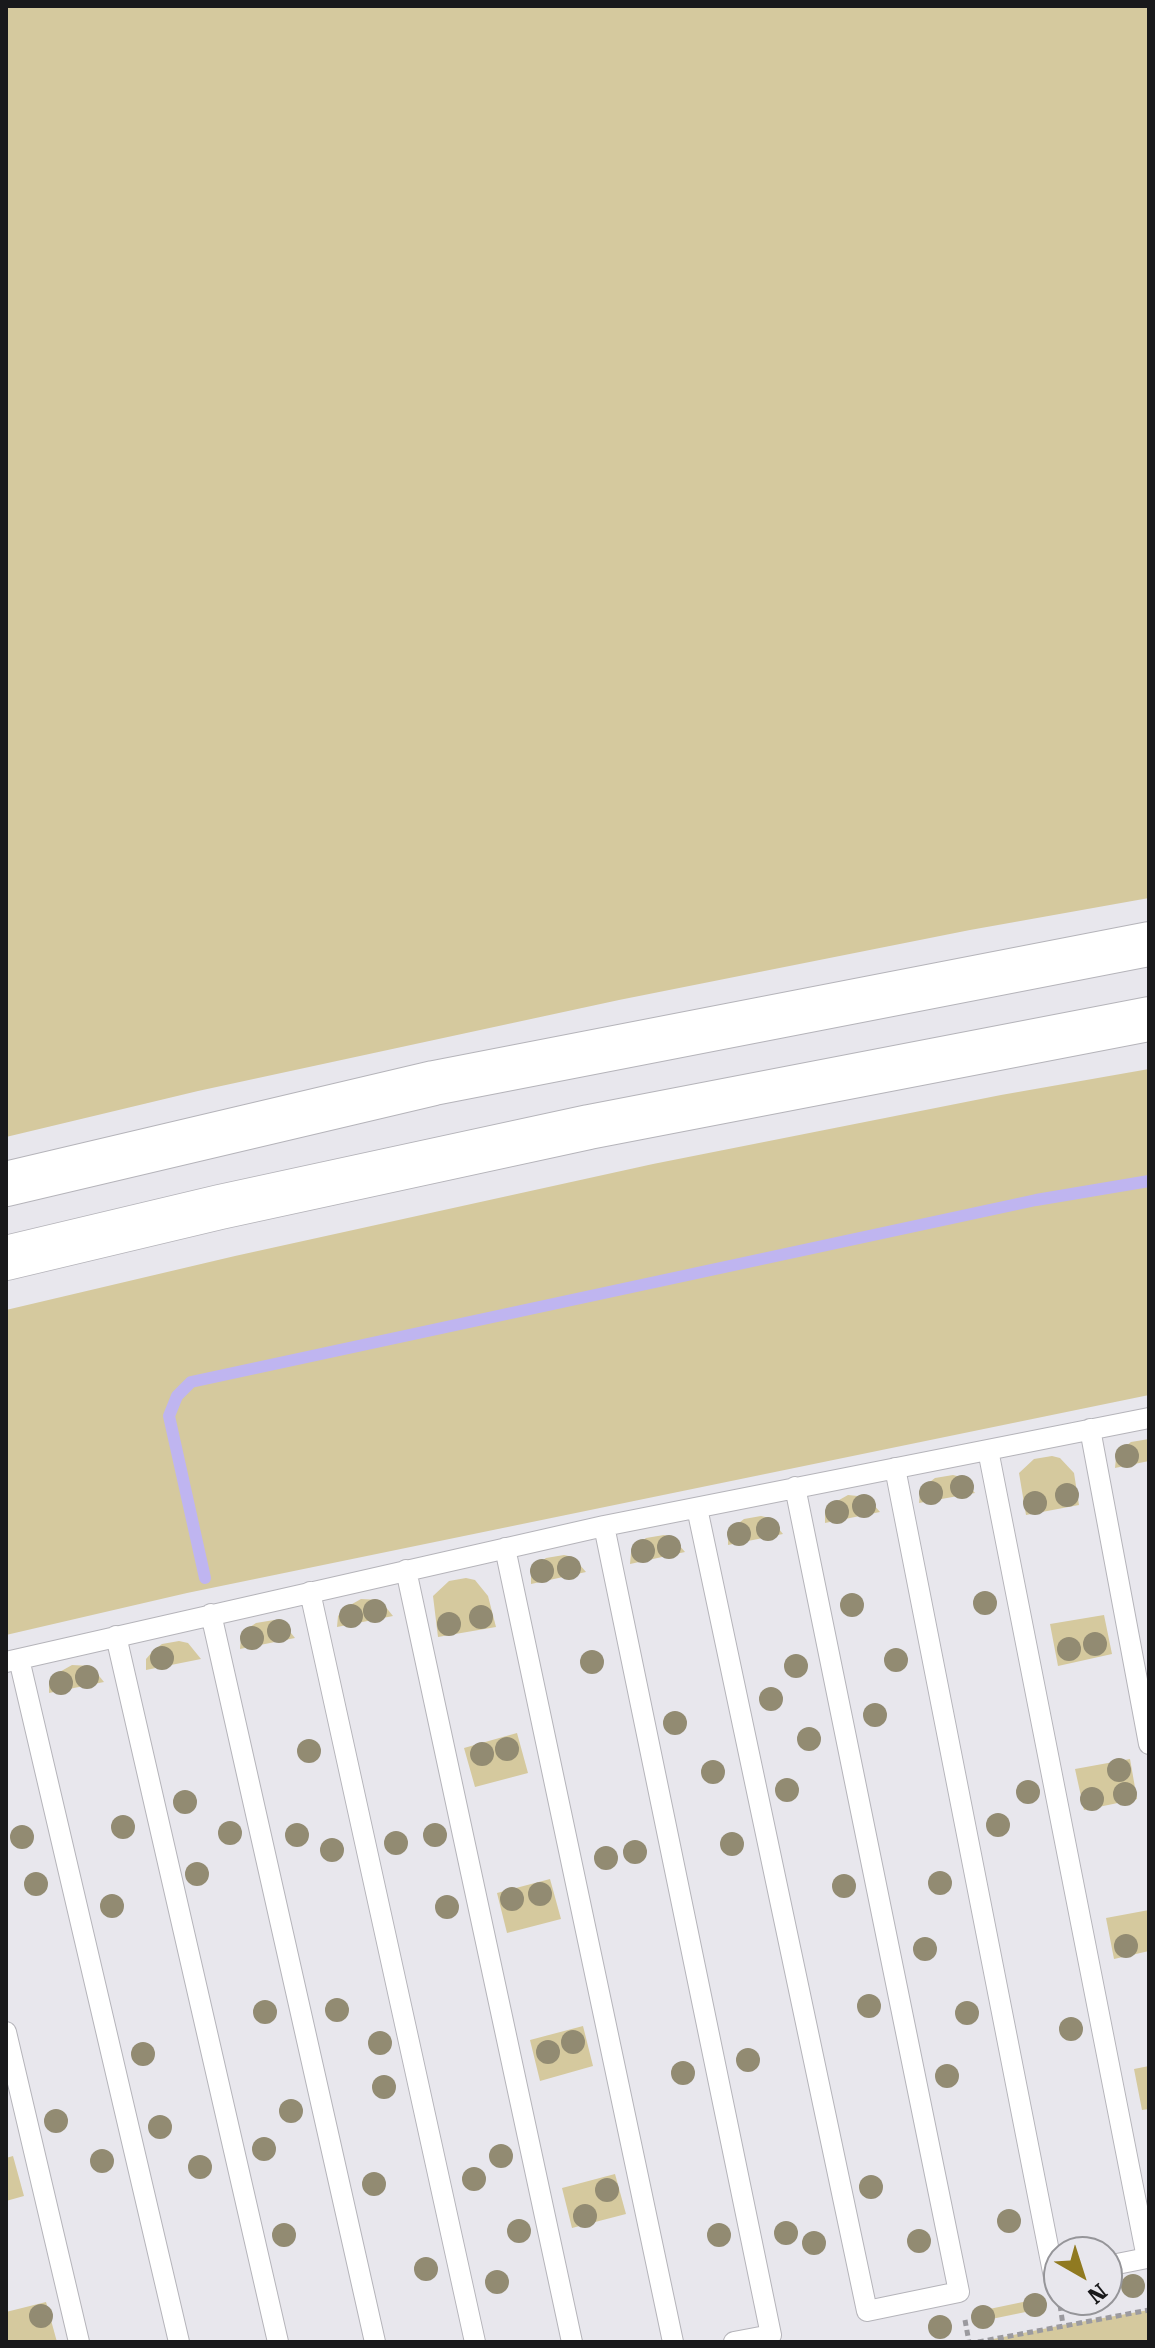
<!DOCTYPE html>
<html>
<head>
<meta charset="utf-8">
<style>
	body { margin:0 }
	#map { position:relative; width:1155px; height:2348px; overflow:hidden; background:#e8e7ed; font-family:"Roboto Serif",serif }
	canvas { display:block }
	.frame { position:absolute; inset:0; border:8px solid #19191b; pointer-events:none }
	.north { position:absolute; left:1043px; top:2236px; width:80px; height:80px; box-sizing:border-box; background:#e8e7ed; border:2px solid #959599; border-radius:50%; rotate:141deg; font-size:22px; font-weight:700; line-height:32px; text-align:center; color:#19191b }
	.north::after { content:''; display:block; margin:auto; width:28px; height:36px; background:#907a21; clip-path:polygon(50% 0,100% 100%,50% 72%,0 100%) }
</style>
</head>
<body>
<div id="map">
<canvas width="1155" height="2348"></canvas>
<div class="frame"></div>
<div class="north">N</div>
</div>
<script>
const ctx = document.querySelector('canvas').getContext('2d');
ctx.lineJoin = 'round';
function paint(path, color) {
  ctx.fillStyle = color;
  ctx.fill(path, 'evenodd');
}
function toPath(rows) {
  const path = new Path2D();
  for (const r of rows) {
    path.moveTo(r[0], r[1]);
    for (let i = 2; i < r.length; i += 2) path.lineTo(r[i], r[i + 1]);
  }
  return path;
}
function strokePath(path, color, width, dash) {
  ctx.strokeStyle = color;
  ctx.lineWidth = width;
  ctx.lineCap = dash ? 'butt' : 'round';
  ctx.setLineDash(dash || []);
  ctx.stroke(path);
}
paint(toPath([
	[6,6,1149,6,1149,898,970,930,619,1000,198,1091,6,1137],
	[1149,1069,1149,1395,187,1593,6,1635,6,1310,235,1256,653,1164,1001,1095],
	[1149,1439,1149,1461,1115,1468,1116,1457,1122,1449,1131,1442],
	[1052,1456,1060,1458,1074,1473,1079,1505,1026,1515,1019,1473,1034,1459],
	[953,1475,961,1477,975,1493,919,1503,920,1492,926,1485,935,1478],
	[848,1495,867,1497,880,1512,825,1523,825,1512,832,1504],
	[761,1516,770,1518,783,1534,728,1545,728,1534,735,1526,744,1519],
	[664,1535,672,1537,685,1552,630,1564,631,1553,637,1545,646,1538],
	[564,1555,573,1557,586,1572,531,1584,531,1573,537,1565,546,1558],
	[466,1578,475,1580,488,1596,496,1627,438,1637,433,1596,449,1581],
	[361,1599,380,1600,393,1616,337,1627,338,1616,345,1608],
	[1104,1615,1112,1654,1058,1666,1050,1624],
	[274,1620,282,1622,295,1638,240,1649,241,1637,247,1629,256,1623],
	[179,1641,188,1643,201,1659,146,1670,146,1659,153,1651,162,1644],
	[72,1665,91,1666,104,1682,49,1693,49,1682,56,1674],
	[517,1733,528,1773,475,1787,464,1748],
	[1130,1759,1137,1799,1084,1810,1075,1769],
	[550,1879,561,1919,507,1933,497,1893],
	[1149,1910,1149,1951,1114,1959,1106,1918],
	[583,2026,593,2066,540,2081,530,2040],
	[1149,2066,1149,2109,1142,2110,1134,2069],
	[13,2156,24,2196,6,2201,6,2158],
	[615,2174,626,2214,572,2228,562,2188],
	[1042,2298,1045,2308,977,2322,975,2312],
	[46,2302,57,2342,6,2342,6,2312],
	[1149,2310,1149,2342,978,2342,1063,2325]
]), '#d5c99e');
strokePath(toPath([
	[205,1578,169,1416,177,1396,191,1382,1036,1200,1149,1181]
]), '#bfb5f0', 12);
const service = toPath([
	[1090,1429,1149,1744],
	[988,1450,1147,2258,1107,2266],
	[895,1468,1054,2277,1059,2276],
	[697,1508,867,2311,959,2292,795,1487],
	[604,1526,771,2335,734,2342],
	[505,1548,673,2342],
	[406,1570,572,2342],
	[310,1592,475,2342],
	[211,1614,375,2342],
	[116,1636,278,2342],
	[19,1659,179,2342],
	[6,1662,604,1526,1149,1418],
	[6,2032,79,2342]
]);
const motorway = toPath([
	[6,1184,434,1083,1149,944],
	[6,1258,220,1207,589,1127,1149,1019]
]);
strokePath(service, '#b5b4ba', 22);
strokePath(motorway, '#b5b4ba', 46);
strokePath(toPath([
	[1060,2305,1063,2325],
	[965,2320,969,2342],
	[978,2342,1149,2310]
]), '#9b9a9f', 5, [6, 4]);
strokePath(service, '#fff', 20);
strokePath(motorway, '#fff', 44);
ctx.fillStyle = '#928b72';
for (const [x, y] of [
	[1127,1456],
	[962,1487],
	[931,1493],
	[1067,1495],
	[1035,1503],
	[864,1506],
	[837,1512],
	[768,1529],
	[739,1534],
	[669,1547],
	[643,1551],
	[569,1568],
	[542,1571],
	[985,1603],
	[852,1605],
	[375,1611],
	[351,1616],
	[481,1617],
	[449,1624],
	[279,1631],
	[252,1638],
	[1095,1644],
	[1069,1649],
	[162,1658],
	[896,1660],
	[592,1662],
	[796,1666],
	[87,1677],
	[61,1683],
	[771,1699],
	[875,1715],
	[675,1723],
	[809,1739],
	[507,1749],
	[309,1751],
	[482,1754],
	[1119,1770],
	[713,1772],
	[787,1790],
	[1028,1792],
	[1125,1794],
	[1092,1799],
	[185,1802],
	[998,1825],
	[123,1827],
	[230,1833],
	[297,1835],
	[435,1835],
	[22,1837],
	[396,1843],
	[732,1844],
	[332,1850],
	[635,1852],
	[606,1858],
	[197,1874],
	[940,1883],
	[36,1884],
	[844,1886],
	[540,1894],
	[512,1899],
	[112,1906],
	[447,1907],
	[1126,1946],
	[925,1949],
	[869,2006],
	[337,2010],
	[265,2012],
	[967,2013],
	[1071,2029],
	[573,2042],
	[380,2043],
	[548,2052],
	[143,2054],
	[748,2060],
	[683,2073],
	[947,2076],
	[384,2087],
	[291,2111],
	[56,2121],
	[160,2127],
	[264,2149],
	[501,2156],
	[102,2161],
	[200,2167],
	[474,2179],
	[374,2184],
	[871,2187],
	[607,2190],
	[585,2216],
	[1009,2221],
	[519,2231],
	[786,2233],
	[284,2235],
	[719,2235],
	[919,2241],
	[814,2243],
	[426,2269],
	[497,2282],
	[1133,2286],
	[1035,2305],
	[41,2316],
	[983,2317],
	[940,2327]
]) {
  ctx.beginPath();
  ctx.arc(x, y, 12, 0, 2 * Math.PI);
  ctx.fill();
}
</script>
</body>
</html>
